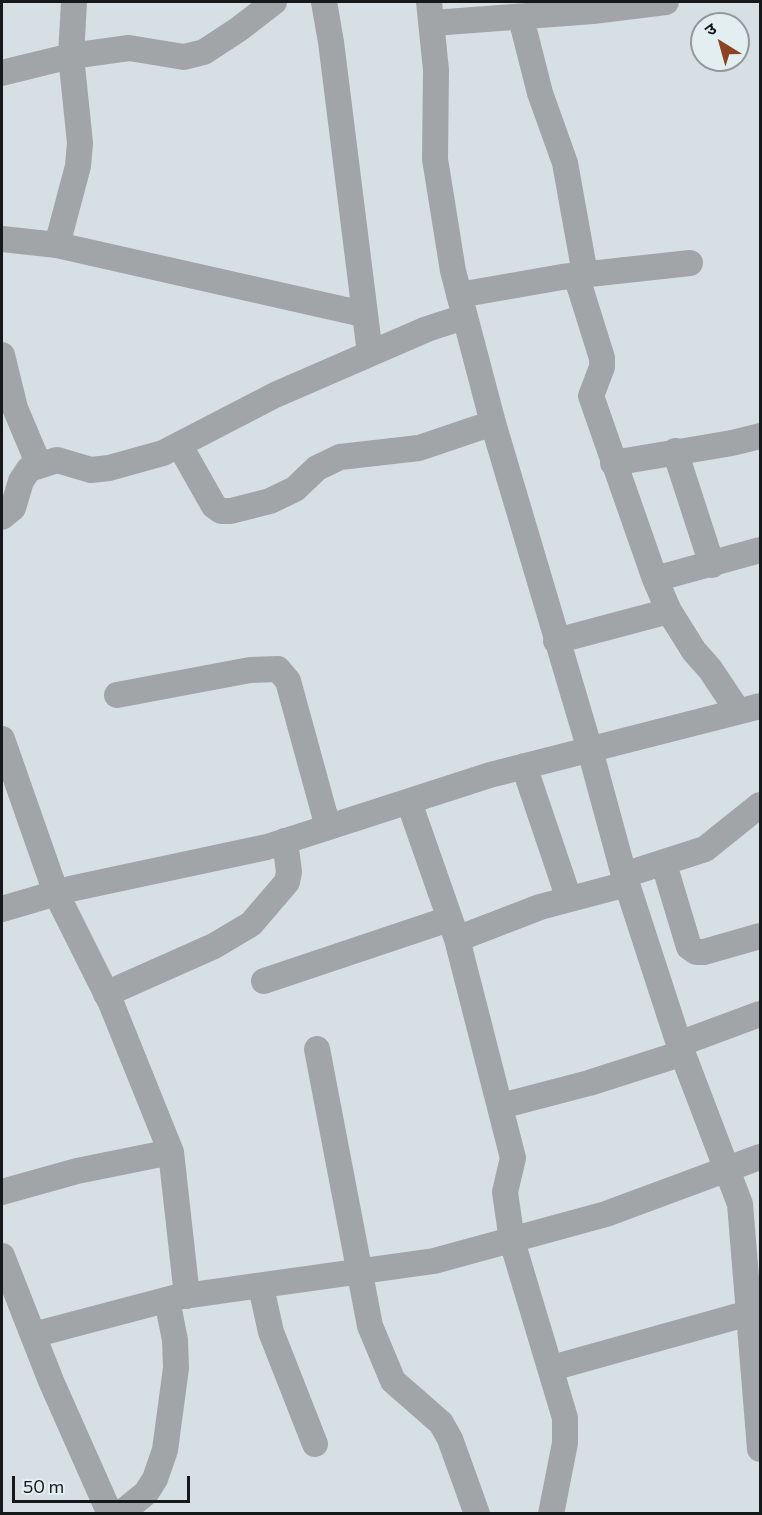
<!DOCTYPE html>
<html>
<head>
<meta charset="utf-8">
<style>
	body { margin:0 }
	#map { position:relative; width:762px; height:1515px; overflow:hidden; background:#d6e0e4; font-family:Commissioner,"Noto Sans Devanagari",sans-serif }
	canvas { display:block }
	.frame { position:absolute; inset:0; border:3px solid #15191a; pointer-events:none }
	.north { position:absolute; left:690px; top:12px; width:60px; height:60px; box-sizing:border-box; background:#e3eef1; border:2px solid #91999b; border-radius:50%; rotate:323deg; font-size:16px; font-weight:700; line-height:24px; text-align:center; color:#15191a }
	.north::after { content:''; display:block; margin:auto; width:21px; height:27px; background:#8c4425; clip-path:polygon(50% 0,100% 100%,50% 72%,0 100%) }
	.scale { position:absolute; left:12px; top:1476px; width:178px; height:27px; box-sizing:border-box; border:3px solid #15191a; border-top:0; padding-left:8px; font-size:18px; line-height:21px; white-space:nowrap; color:#15191a; -webkit-text-stroke:4px #e3eef1; paint-order:stroke }
</style>
</head>
<body>
<div id="map">
<canvas width="762" height="1515"></canvas>
<div class="frame"></div>
<div class="north">उ</div>
<div class="scale">50 m</div>
</div>
<script>
const ctx = document.querySelector('canvas').getContext('2d');
ctx.lineJoin = 'round';
function toPath(rows) {
  const path = new Path2D();
  for (const r of rows) {
    path.moveTo(r[0], r[1]);
    for (let i = 2; i < r.length; i += 2) path.lineTo(r[i], r[i + 1]);
  }
  return path;
}
function strokePath(path, color, width, dash) {
  ctx.strokeStyle = color;
  ctx.lineWidth = width;
  ctx.lineCap = dash ? 'butt' : 'round';
  ctx.setLineDash(dash || []);
  ctx.stroke(path);
}
strokePath(toPath([
	[324,2,331,42,370,354],
	[429,2,436,70,435,159,453,271,493,423,590,750,624,875,679,1044,740,1204,760,1449],
	[521,18,540,93,565,163,585,274],
	[433,23,593,11,666,2],
	[2,73,71,56,129,48,184,57,204,52,239,29,274,2],
	[2,239,57,245,363,314],
	[57,245,78,166,80,143,71,56,74,2],
	[576,275,602,358,602,367,591,396,655,579,669,611,694,651,710,669,738,711],
	[459,295,562,277,690,263],
	[2,355,15,408,39,465],
	[180,446,214,506,221,511,231,511,270,501,295,489,317,468,340,457,419,448,493,423],
	[675,451,712,565],
	[613,463,732,443,760,436],
	[2,517,13,508,21,481,29,469,57,460,91,470,109,468,163,453,275,395,427,329,464,317],
	[655,579,760,550],
	[556,641,669,611],
	[117,695,250,670,278,669,288,681,328,827],
	[2,739,56,893,111,1003,171,1152,187,1296],
	[524,766,569,899],
	[409,802,457,939,513,1158,505,1192,512,1241,565,1418,565,1443,551,1514],
	[664,864,689,947,696,952,704,952,760,936],
	[624,875,705,849,760,805],
	[2,909,70,889,267,847,490,775,760,706],
	[457,939,540,907,627,884],
	[264,981,449,919],
	[106,994,214,946,251,924,287,882,289,872,285,841],
	[679,1044,760,1014],
	[317,1049,370,1326,393,1381,441,1423,450,1439,477,1514],
	[501,1106,589,1083,683,1053],
	[2,1192,77,1171,171,1152],
	[2,1256,51,1381,110,1514],
	[261,1287,271,1332,315,1444],
	[33,1335,177,1297,434,1261,606,1214,760,1157],
	[552,1368,749,1313],
	[120,1514,146,1493,155,1479,165,1450,176,1368,175,1340,167,1300]
]), '#a1a5a7', 26);
</script>
</body>
</html>
